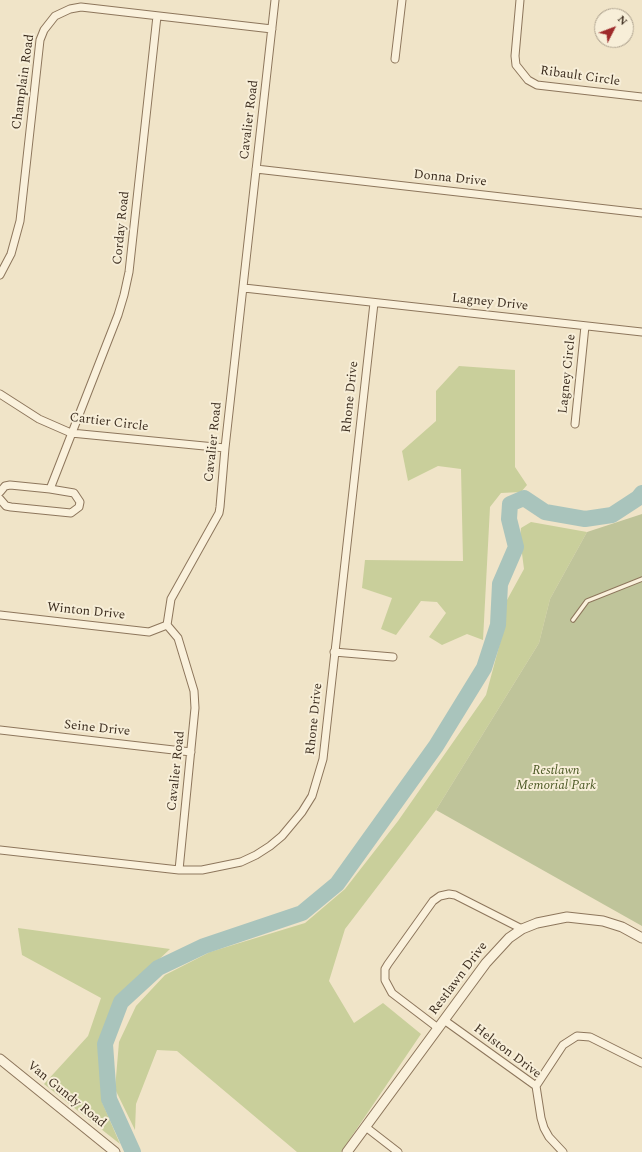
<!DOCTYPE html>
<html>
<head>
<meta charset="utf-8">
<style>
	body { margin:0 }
	#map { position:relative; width:642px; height:1152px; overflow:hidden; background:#f0e4c8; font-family:Spectral,serif }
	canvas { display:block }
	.north { position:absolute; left:594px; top:8px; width:40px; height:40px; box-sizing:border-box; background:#f7eed8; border:1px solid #ada18e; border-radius:50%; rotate:48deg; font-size:11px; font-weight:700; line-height:16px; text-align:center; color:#3d2e20 }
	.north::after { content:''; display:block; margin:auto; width:14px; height:18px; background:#9e2a2b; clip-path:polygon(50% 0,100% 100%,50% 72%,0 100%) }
</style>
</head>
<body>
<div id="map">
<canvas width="642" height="1152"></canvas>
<div class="north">N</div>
</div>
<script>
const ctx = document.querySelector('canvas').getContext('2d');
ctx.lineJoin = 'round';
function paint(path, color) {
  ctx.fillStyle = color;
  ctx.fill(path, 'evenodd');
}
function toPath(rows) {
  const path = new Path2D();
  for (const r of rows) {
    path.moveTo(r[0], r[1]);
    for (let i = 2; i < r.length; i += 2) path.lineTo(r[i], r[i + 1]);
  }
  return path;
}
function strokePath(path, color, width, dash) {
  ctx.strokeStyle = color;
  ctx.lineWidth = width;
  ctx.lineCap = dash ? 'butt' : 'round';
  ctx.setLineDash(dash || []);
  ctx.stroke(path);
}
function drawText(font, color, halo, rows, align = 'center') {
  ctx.font = font + ' Spectral,serif';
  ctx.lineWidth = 4;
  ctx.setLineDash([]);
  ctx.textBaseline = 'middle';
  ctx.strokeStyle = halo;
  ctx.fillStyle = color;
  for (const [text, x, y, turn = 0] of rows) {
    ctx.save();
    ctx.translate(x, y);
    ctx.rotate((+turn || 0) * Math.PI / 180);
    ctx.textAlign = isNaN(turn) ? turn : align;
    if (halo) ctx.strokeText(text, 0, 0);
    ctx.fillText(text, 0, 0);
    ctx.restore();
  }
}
paint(toPath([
	[459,366,515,370,515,467,527,485,521,492,501,493,490,507,483,640,467,634,442,645,429,637,446,613,437,602,421,601,396,635,381,629,392,598,362,588,365,560,463,561,461,469,438,466,408,481,402,451,436,421,436,391],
	[531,522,587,532,550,599,539,643,436,810,345,929,329,981,354,1023,383,1003,421,1034,341,1152,297,1152,177,1051,157,1050,136,1104,135,1130,115,1089,119,1042,136,1006,165,975,210,952,305,923,345,889,398,821,486,695,504,628,507,600,524,569,520,538,521,528],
	[18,928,170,949,117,999,99,1044,102,1102,120,1144,44,1084,88,1036,101,998,22,955]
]), '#c9cf9b');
paint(toPath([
	[642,514,642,926,436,810,539,643,550,599,587,532]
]), '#bfc49a');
strokePath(toPath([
	[133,1152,109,1099,105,1044,121,1002,158,968,204,946,302,913,337,884,436,746,484,668,498,625,500,584,516,547,509,519,510,504,524,498,545,512,585,519,612,515,638,498,642,493]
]), '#a9c4bc', 16);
const service = toPath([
	[573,620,587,601,642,579]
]);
const minor = toPath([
	[520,0,515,56,516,65,528,80,537,85,642,97],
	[395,59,402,0],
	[256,169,642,213],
	[0,275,11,254,20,221,40,40,44,30,55,16,70,9,81,7,272,29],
	[244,288,642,332],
	[0,394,39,419,71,433,225,448],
	[575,424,585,326],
	[50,489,118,315,124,295,129,272,157,16],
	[0,492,5,486,10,485,50,489,74,493,80,502,79,507,71,513,11,507,6,506,0,499],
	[0,615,149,632,167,625],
	[334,652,393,657],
	[0,730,191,752],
	[0,850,179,870,202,870,241,862,256,855,270,846,282,836,302,812,312,796,323,759,374,303],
	[179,870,195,708,194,691,178,638,167,625,171,599,219,513,220,507,225,448,275,0],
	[444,1020,536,1086,541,1118,544,1128,549,1137,563,1152],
	[438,1028,392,993,385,980,385,969,388,964,433,901,440,896,449,894,455,895,522,929],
	[536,1086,563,1045,577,1036,590,1037,642,1063],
	[367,1128,398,1152]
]);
const tertiary = toPath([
	[0,1059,115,1152],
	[347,1152,486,963,509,938,522,929,537,923,567,917,603,921,622,927,642,938]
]);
strokePath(service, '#8d765c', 5.5);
strokePath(minor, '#8d765c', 9);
strokePath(tertiary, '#8d765c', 11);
strokePath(service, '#faf1dc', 3.5);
strokePath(minor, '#faf1dc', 7);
strokePath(tertiary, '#faf1dc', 9);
drawText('13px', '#3d2e20', '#f7eed8', [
	["Ribault Circle",580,77,8],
	["Champlain Road",24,82,-82],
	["Cavalier Road",250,120,-83],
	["Donna Drive",450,179,6],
	["Corday Road",122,228,-84],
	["Lagney Drive",490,303,6],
	["Lagney Circle",568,374,-84],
	["Rhone Drive",351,397,-84],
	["Cartier Circle",109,423,7],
	["Cavalier Road",214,442,-84],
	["Winton Drive",86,612,6],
	["Rhone Drive",315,719,-84],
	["Seine Drive",97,729,6],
	["Cavalier Road",177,771,-84],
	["Restlawn Drive",459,979,-53],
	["Helston Drive",507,1052,37],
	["Van Gundy Road",66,1095,39]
]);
drawText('italic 13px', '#4d5a26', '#f7eed8', [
	["Restlawn",556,771],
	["Memorial Park",556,786]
]);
</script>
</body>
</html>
